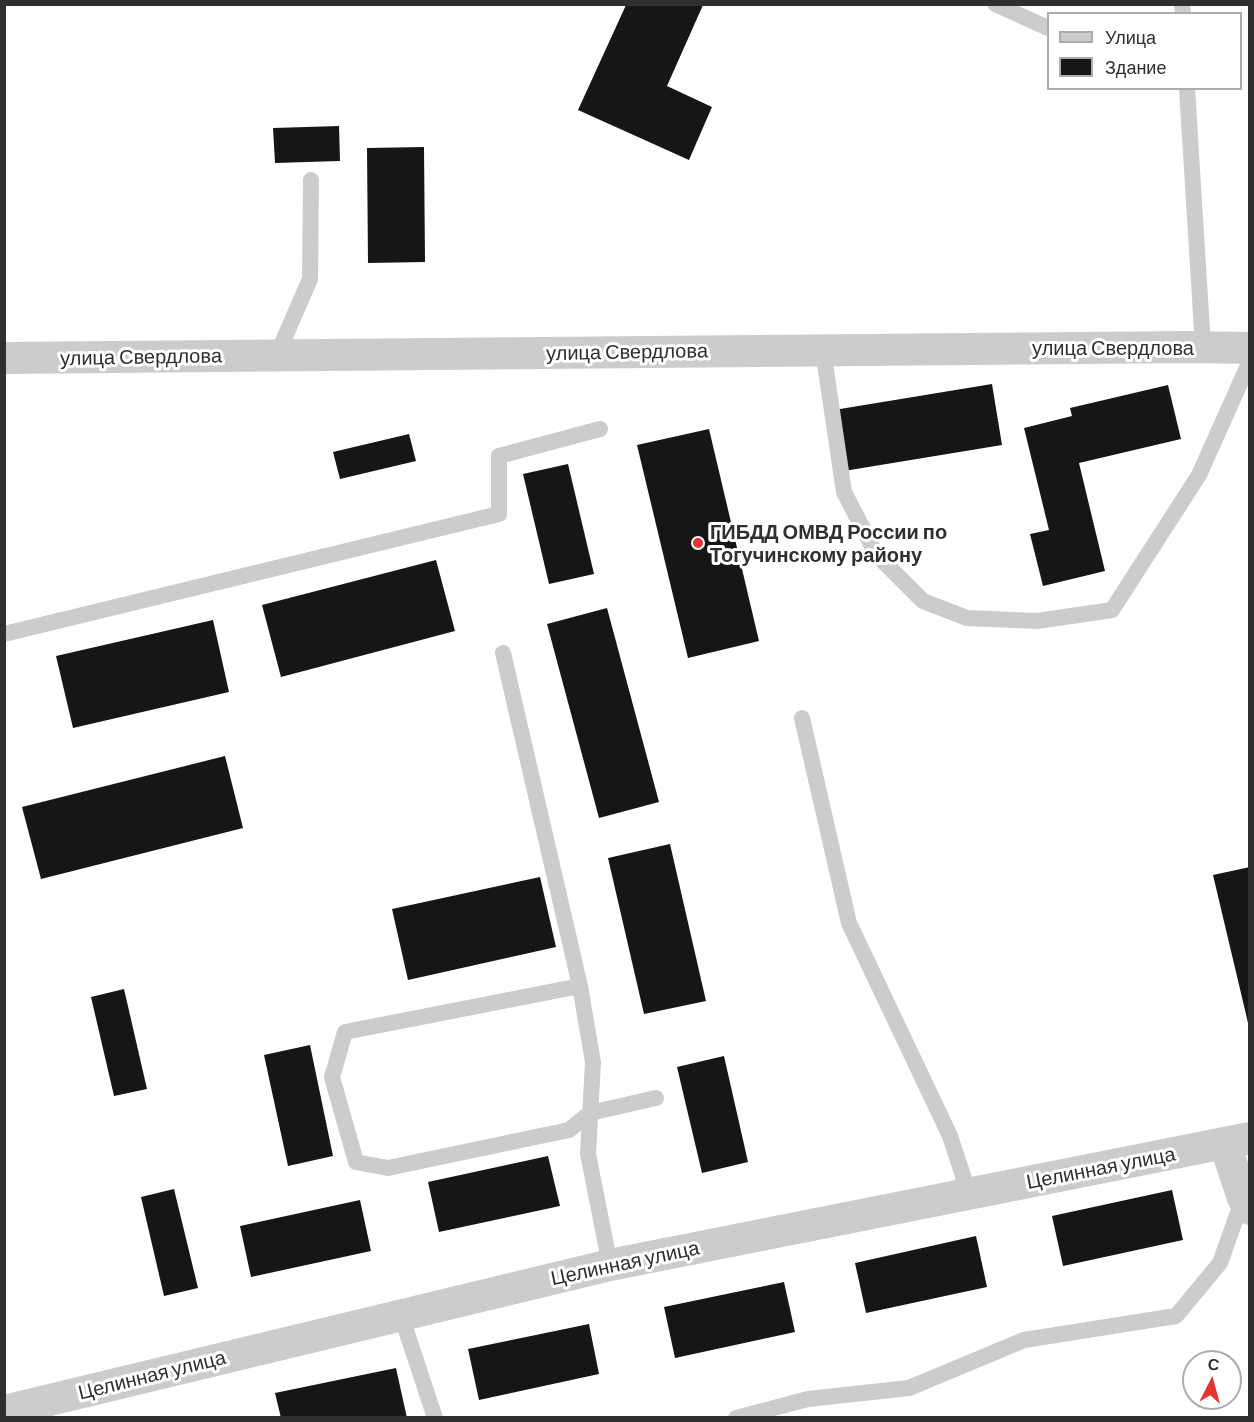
<!DOCTYPE html>
<html>
<head>
<meta charset="utf-8">
<style>
	body { margin:0 }
	#map { position:relative; width:1254px; height:1422px; overflow:hidden; background:#fff; font-family:Barlow,sans-serif }
	canvas { display:block }
	.frame { position:absolute; inset:0; border:6px solid #2f2f2f; pointer-events:none }
	.legend { position:absolute; left:1047px; top:12px; width:195px; height:78px; box-sizing:border-box; background:#fff; border:2px solid #acacac; margin:0; padding:8px 10px; list-style:none; font-size:18px; color:#2f2f2f }
	.legend li { display:flex; align-items:center; gap:12px; height:30px }
	.legend b { width:30px; border:2px solid #acacac }
	.north { position:absolute; left:1182px; top:1350px; width:60px; height:60px; box-sizing:border-box; background:#fff; border:2px solid #acacac; border-radius:50%; rotate:6deg; font-size:16px; font-weight:700; line-height:24px; text-align:center; color:#2f2f2f }
	.north::after { content:''; display:block; margin:auto; width:21px; height:27px; background:#e53432; clip-path:polygon(50% 0,100% 100%,50% 72%,0 100%) }
</style>
</head>
<body>
<div id="map">
<canvas width="1254" height="1422"></canvas>
<div class="frame"></div>
<ul class="legend">
<li><b style="height:8px;background:#ccc"></b>Улица</li>
<li><b style="height:16px;background:#161616"></b>Здание</li>
</ul>
<div class="north">С</div>
</div>
<script>
const ctx = document.querySelector('canvas').getContext('2d');
ctx.lineJoin = 'round';
function paint(path, color) {
  ctx.fillStyle = color;
  ctx.fill(path, 'evenodd');
}
function toPath(rows) {
  const path = new Path2D();
  for (const r of rows) {
    path.moveTo(r[0], r[1]);
    for (let i = 2; i < r.length; i += 2) path.lineTo(r[i], r[i + 1]);
  }
  return path;
}
function strokePath(path, color, width, dash) {
  ctx.strokeStyle = color;
  ctx.lineWidth = width;
  ctx.lineCap = dash ? 'butt' : 'round';
  ctx.setLineDash(dash || []);
  ctx.stroke(path);
}
function drawText(font, color, halo, rows, align = 'center') {
  ctx.font = font + ' Barlow,sans-serif';
  ctx.lineWidth = 6;
  ctx.setLineDash([]);
  ctx.textBaseline = 'middle';
  ctx.strokeStyle = halo;
  ctx.fillStyle = color;
  for (const [text, x, y, turn = 0] of rows) {
    ctx.save();
    ctx.translate(x, y);
    ctx.rotate((+turn || 0) * Math.PI / 180);
    ctx.textAlign = isNaN(turn) ? turn : align;
    if (halo) ctx.strokeText(text, 0, 0);
    ctx.fillText(text, 0, 0);
    ctx.restore();
  }
}
paint(toPath([
	[626,5,703,5,667,86,712,107,689,160,578,110],
	[339,126,340,161,275,163,273,128],
	[424,147,425,262,368,263,367,148],
	[992,384,1002,445,844,471,834,410],
	[1168,385,1181,439,1079,463,1105,571,1043,586,1030,534,1049,530,1024,428,1072,416,1070,408],
	[709,429,759,641,688,658,637,445],
	[409,434,416,461,340,479,333,452],
	[568,464,594,574,549,584,523,474],
	[436,560,455,631,281,677,262,605],
	[607,608,659,802,599,818,547,624],
	[213,620,229,692,73,728,56,656],
	[225,756,243,828,41,879,22,807],
	[670,844,706,1001,644,1014,608,858],
	[1250,867,1250,1027,1249,1027,1213,875],
	[540,877,556,947,408,980,392,909],
	[124,989,147,1089,114,1096,91,997],
	[310,1045,333,1156,288,1166,264,1055],
	[724,1056,748,1162,702,1173,677,1067],
	[548,1156,560,1206,439,1232,428,1182],
	[174,1189,198,1288,164,1296,141,1197],
	[1172,1190,1183,1240,1063,1266,1052,1216],
	[360,1200,371,1251,251,1277,240,1226],
	[976,1236,987,1287,866,1313,855,1263],
	[784,1282,795,1332,675,1358,664,1307],
	[589,1324,599,1374,479,1400,468,1349],
	[396,1368,407,1418,281,1418,275,1393]
]), '#161616');
strokePath(toPath([
	[995,4,1048,28],
	[1182,4,1183,14],
	[1187,88,1203,347],
	[823,350,844,492,876,554,923,601,967,618,1037,621,1112,610,1199,475,1250,361],
	[277,355,310,279,311,180],
	[4,634,499,514,499,456,600,429],
	[503,653,580,986,593,1062,588,1154,610,1265],
	[802,718,849,923,950,1136,969,1194],
	[580,986,345,1032,332,1077,356,1162,388,1168,569,1130,590,1113,656,1098],
	[401,1315,435,1418],
	[736,1418,808,1399,909,1388,1024,1340,1176,1316,1220,1263,1243,1198]
]), '#ccc', 16);
strokePath(toPath([
	[4,358,1187,347,1250,348],
	[1225,1144,1243,1198,1250,1209],
	[4,1411,610,1265,1250,1138]
]), '#ccc', 32);
for (const [x, y, r, color] of [
	[698,543,6,"#e53432"]
]) {
  const dot = new Path2D();
  dot.arc(x, y, r, 0, 2 * Math.PI);
  ctx.fillStyle = color;
  ctx.fill(dot);
  strokePath(dot, '#fff', 2);
}
drawText('20px', '#2f2f2f', '#fff', [
	["улица Свердлова",1113,348],
	["улица Свердлова",627,352,-1],
	["улица Свердлова",141,357,-1],
	["Целинная улица",1101,1168,-11],
	["Целинная улица",625,1263,-12],
	["Целинная улица",152,1375,-14]
]);
drawText('bold 20px', '#2f2f2f', '#fff', [
	["ГИБДД ОМВД России по",710,532],
	["Тогучинскому району",710,555]
], 'left');
</script>
</body>
</html>
